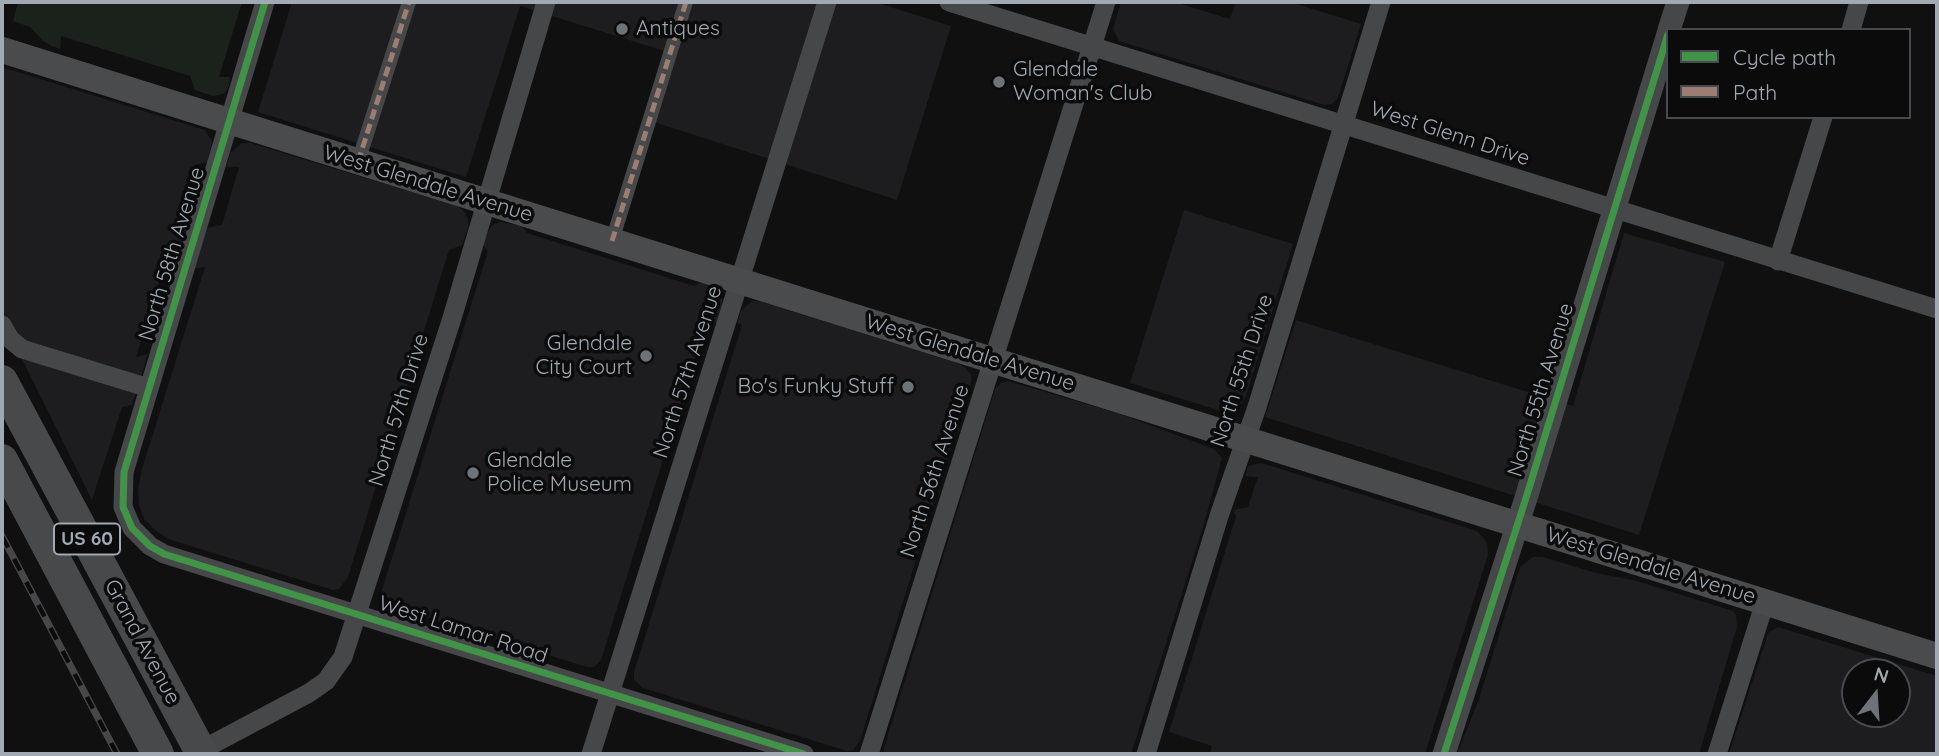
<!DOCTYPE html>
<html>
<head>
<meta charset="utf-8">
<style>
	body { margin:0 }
	#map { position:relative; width:1939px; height:756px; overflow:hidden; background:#101011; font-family:Quicksand,sans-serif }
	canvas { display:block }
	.frame { position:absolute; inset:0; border:4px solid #a1a9b2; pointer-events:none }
	.legend { position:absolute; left:1666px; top:28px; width:245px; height:91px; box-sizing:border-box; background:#0b0b0c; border:2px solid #474a4e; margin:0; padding:9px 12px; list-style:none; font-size:21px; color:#a1a9b2 }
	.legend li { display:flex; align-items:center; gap:14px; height:35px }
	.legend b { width:35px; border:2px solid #474a4e }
	.north { position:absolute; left:1841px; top:658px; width:70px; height:70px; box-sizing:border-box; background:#0b0b0c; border:2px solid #474a4e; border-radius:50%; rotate:17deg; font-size:19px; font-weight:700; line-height:28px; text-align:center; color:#a1a9b2 }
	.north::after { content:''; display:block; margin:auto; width:24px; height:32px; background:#6e737a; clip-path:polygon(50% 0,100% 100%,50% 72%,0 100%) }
</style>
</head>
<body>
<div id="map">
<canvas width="1939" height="756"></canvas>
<div class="frame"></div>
<ul class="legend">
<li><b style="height:9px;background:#419447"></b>Cycle path</li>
<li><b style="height:9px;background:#9b7d72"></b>Path</li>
</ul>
<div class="north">N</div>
</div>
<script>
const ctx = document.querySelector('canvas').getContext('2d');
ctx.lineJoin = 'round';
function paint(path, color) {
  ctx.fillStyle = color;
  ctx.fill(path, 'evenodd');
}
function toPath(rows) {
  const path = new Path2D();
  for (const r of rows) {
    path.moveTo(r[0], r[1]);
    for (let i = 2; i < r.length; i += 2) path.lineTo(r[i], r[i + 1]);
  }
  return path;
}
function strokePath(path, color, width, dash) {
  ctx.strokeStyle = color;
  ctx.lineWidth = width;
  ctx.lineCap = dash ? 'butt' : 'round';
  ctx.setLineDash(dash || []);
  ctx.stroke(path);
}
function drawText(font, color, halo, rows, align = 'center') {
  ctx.font = font + ' Quicksand,sans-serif';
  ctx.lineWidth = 7;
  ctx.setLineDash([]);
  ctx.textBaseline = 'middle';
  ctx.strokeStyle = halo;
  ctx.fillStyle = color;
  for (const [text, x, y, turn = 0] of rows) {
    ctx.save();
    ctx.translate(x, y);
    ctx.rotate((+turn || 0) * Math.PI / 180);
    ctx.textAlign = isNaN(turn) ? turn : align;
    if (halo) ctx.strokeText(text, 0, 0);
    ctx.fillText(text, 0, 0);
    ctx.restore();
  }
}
paint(toPath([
	[292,2,875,2,951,26,897,200,654,122,674,54,520,6,466,177,258,112],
	[1121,2,1174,2,1230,19,1236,2,1290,2,1361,24,1338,98,1332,104,1324,105,1119,41,1113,29],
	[2,67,205,130,212,142,207,162,195,165,181,213,192,212,177,259,166,261,136,357,148,354,132,405,122,407,92,500,2,319],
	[242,143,250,143,457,206,464,211,468,219,468,228,462,245,449,250,348,577,339,589,333,590,168,539,155,530,144,519,139,505,138,488,142,469,205,267,192,269,206,228,222,225,239,167,226,167,231,152],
	[1184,210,1293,244,1246,396,1240,406,1233,411,1221,411,1130,383],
	[500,222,522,226,527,233,694,286,701,282,714,287,722,298,723,306,718,322,704,327,601,660,594,667,587,667,389,606,382,601,381,593,488,251,483,245,486,233,494,224],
	[1624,233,1725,262,1639,535,1265,417,1296,320,1573,406],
	[752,301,759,301,957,363,966,368,971,375,971,382,860,741,853,750,847,751,643,688,634,680,634,672,742,325,737,323,741,311],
	[1008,381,1120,414,1214,449,1222,458,1204,524,1131,754,884,754,884,748,995,389,1001,383],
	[1262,463,1471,529,1478,532,1487,543,1488,555,1425,754,1210,754,1212,746,1169,732,1236,516,1233,510,1248,507,1258,477,1245,476,1248,466],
	[1533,557,1543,557,1596,573,1637,581,1733,611,1736,615,1737,627,1699,754,1457,754,1479,699,1520,567],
	[1778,627,1937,676,1937,754,1729,754,1768,633],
	[1855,672,1897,672,1897,714,1855,714]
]), '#1d1d1f');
paint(toPath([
	[18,2,242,2,219,77,230,77,229,86,224,94,213,96,195,90,190,76,61,36,60,49,52,46,43,41,30,27,13,21]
]), '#1b211b');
strokePath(toPath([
	[358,162,409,2],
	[612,241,686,2]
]), '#454749', 14);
strokePath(toPath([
	[265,2,124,472,123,507,132,528,150,546,164,554,804,754],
	[949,2,1937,309],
	[1851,30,1859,2],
	[1778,261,1823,117],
	[2,325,10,339,22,349,149,388],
	[194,754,309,693,326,681,343,657,452,318,546,2],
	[591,754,827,2],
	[869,754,1106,2],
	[1146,754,1219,516,1257,407,1381,2],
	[1717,754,1765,602]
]), '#454749', 19);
strokePath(toPath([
	[1669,30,1678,2],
	[1444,754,1526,498,1668,34]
]), '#454749', 23);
strokePath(toPath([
	[2,50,1937,656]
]), '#494b4d', 26);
strokePath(toPath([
	[2,381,202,754],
	[2,460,158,754]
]), '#47494b', 32);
const rail = toPath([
	[2,536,117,754]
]);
strokePath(rail, '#454749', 7);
strokePath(rail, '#0b0b0c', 4.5, [13]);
strokePath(toPath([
	[358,162,409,2],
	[612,241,686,2]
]), '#9b7d72', 5, [10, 5]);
strokePath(toPath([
	[265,2,124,472,123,507,132,528,150,546,164,554,804,754],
	[1444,754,1526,498,1668,34]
]), '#419447', 7);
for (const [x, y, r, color] of [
	[622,29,7,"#6e737a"],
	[999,82,7,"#6e737a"],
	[646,356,7,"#6e737a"],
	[908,387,7,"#6e737a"],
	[473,473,7,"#6e737a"]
]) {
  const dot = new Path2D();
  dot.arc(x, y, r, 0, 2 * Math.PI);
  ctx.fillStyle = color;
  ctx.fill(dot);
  strokePath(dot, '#0b0b0c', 2.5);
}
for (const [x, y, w] of [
	[87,539,66]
]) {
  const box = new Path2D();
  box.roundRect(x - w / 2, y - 15.5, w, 31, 5);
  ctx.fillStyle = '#0b0b0c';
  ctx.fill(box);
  strokePath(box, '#a1a9b2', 2);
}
drawText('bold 19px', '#a1a9b2', null, [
	["US 60",87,539]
]);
drawText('21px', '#a1a9b2', '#0b0b0c', [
	["Antiques",636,29],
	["Glendale",1013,70],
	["Woman's Club",1013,94],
	["Glendale",632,344,"right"],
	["City Court",632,368,"right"],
	["Bo's Funky Stuff",894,387,"right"],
	["Glendale",487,461],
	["Police Museum",487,485]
], 'left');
drawText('21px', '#a1a9b2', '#0b0b0c', [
	["West Glenn Drive",1450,134,18],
	["West Glendale Avenue",428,184,17],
	["North 58th Avenue",172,254,-73],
	["West Glendale Avenue",970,353,17],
	["North 55th Drive",1242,371,-72],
	["North 57th Avenue",688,372,-72],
	["North 55th Avenue",1541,390,-73],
	["North 57th Drive",399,410,-73],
	["North 56th Avenue",935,471,-72],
	["West Glendale Avenue",1651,566,17],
	["West Lamar Road",463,630,18],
	["Grand Avenue",142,642,62]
]);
</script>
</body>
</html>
